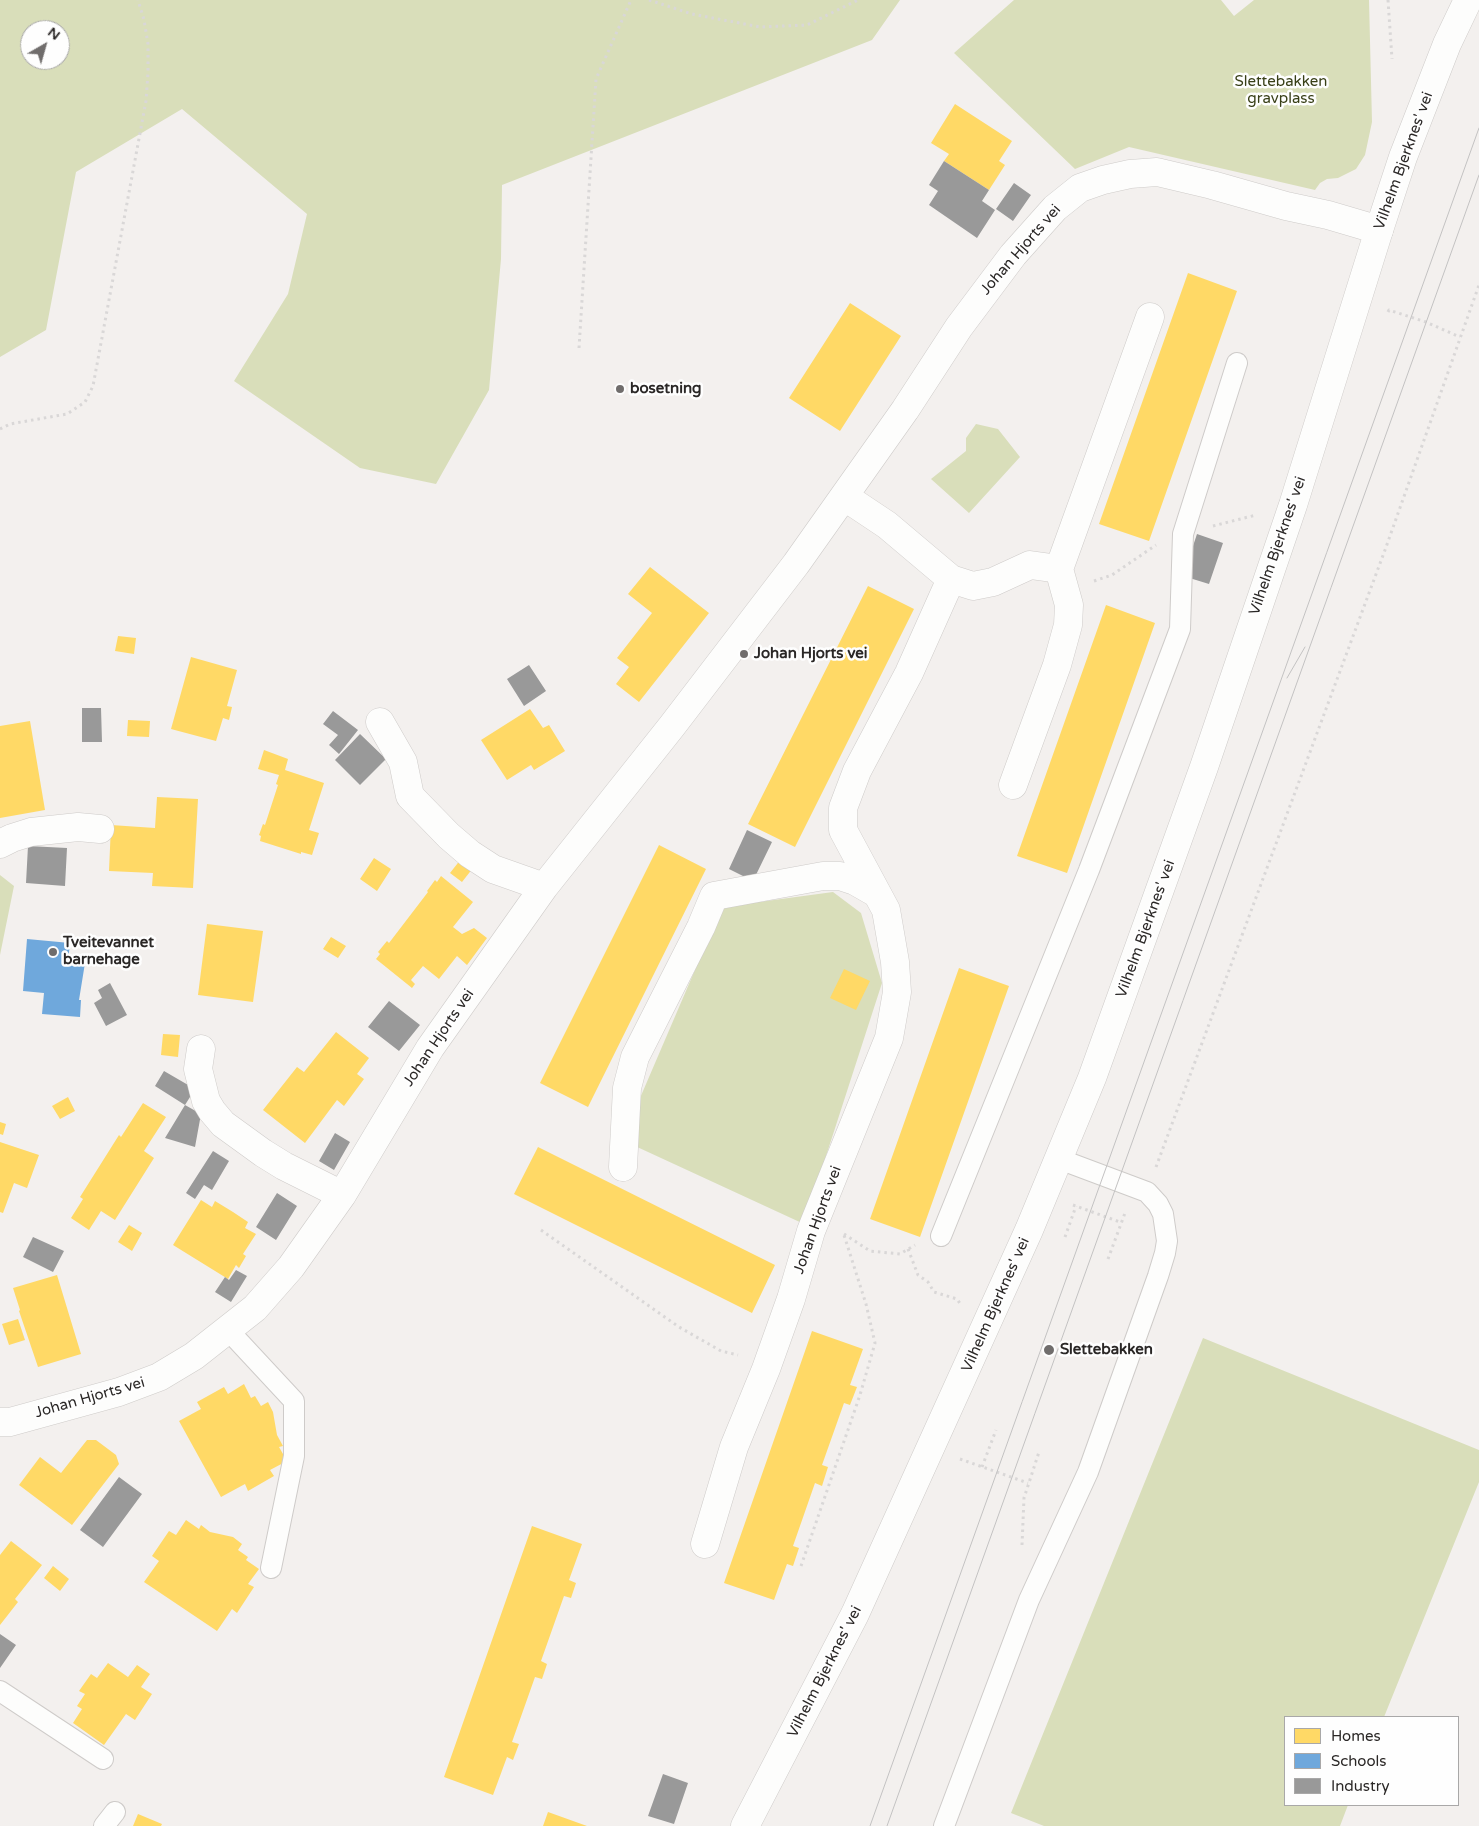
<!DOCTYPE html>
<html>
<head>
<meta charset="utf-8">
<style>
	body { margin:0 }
	#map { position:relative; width:1479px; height:1826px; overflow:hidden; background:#f3f0ee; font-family:"Varela Round",sans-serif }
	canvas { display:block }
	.legend { position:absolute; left:1284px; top:1716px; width:175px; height:90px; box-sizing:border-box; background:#fefefe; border:1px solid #a9a8a8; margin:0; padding:6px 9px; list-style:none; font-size:15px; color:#2a2726 }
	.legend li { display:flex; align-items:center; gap:10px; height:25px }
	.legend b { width:25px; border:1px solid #a9a8a8 }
	.north { position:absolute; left:20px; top:20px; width:50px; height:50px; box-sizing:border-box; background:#fefefe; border:1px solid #a9a8a8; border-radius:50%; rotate:38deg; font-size:14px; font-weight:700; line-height:20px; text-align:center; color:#2a2726 }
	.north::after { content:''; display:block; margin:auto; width:18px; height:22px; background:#706d6c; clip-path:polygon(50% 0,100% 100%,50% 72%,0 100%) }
</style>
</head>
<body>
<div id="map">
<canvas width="1479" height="1826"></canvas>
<ul class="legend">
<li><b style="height:14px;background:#ffd966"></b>Homes</li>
<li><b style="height:14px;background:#6fa8dc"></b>Schools</li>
<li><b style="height:14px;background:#999"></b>Industry</li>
</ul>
<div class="north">N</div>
</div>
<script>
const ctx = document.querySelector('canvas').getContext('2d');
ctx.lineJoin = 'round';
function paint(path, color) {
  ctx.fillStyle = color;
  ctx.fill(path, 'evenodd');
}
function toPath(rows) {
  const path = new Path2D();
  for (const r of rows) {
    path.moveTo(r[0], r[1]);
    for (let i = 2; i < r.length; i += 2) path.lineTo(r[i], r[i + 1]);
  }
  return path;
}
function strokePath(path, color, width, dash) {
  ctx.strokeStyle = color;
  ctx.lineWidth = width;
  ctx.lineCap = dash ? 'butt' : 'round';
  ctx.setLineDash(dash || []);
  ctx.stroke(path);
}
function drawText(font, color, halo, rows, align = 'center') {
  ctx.font = font + ' "Varela Round",sans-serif';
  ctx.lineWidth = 5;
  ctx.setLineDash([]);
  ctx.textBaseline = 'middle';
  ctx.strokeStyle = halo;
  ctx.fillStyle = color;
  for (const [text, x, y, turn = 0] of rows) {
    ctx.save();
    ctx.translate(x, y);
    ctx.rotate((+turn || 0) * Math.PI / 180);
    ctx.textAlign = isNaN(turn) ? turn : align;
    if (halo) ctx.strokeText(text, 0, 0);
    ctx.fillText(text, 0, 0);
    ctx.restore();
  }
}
paint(toPath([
	[0,0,900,0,872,40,502,185,501,259,489,390,436,484,360,468,234,381,288,294,307,214,182,109,76,172,46,330,0,357],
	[30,30,60,30,60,60,30,60],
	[1014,0,1221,0,1234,16,1254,0,1369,0,1372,122,1365,155,1356,169,1338,178,1327,179,1320,183,1315,190,1129,147,1075,169,954,53],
	[976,424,998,429,1020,457,969,513,931,479,966,451,966,438],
	[0,875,14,886,0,955],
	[833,892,861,913,882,983,804,1224,622,1140,722,907],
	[1203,1338,1479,1450,1479,1482,1384,1717,1285,1717,1285,1805,1348,1805,1340,1826,1044,1826,1011,1813]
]), '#d9deba');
paint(toPath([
	[955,104,1012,141,999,161,1005,165,989,190,944,161,949,154,931,143],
	[1188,273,1237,291,1149,541,1099,524],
	[850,303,901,336,840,431,789,398],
	[650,567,709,613,639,702,616,684,629,667,617,658,652,613,628,594],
	[868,586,914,609,795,847,748,824],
	[1106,605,1155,623,1067,873,1017,856],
	[118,636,136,638,134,654,115,651],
	[191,657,237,670,227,706,232,707,229,720,223,718,216,741,171,729],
	[530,709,543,728,549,725,565,751,534,770,531,765,507,780,481,740],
	[128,720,150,721,149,737,127,736],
	[30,721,45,810,0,818,0,726],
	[264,750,288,759,285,770,324,783,309,830,319,833,312,855,301,852,301,854,260,841,261,836,259,835,263,824,265,825,278,785,276,784,279,775,258,769],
	[157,797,198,799,193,888,152,886,153,873,109,871,111,825,155,828],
	[659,845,706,869,588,1107,540,1083],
	[374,858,391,869,377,891,360,879],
	[461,859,473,868,462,882,450,873],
	[441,876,473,902,453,927,462,934,474,928,487,938,467,965,457,956,439,979,423,966,411,980,415,984,412,988,376,959,380,954,378,952,387,941,389,943,428,892,427,891,435,880,437,882],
	[207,924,263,931,253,1002,198,995],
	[331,937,346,946,338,958,323,949],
	[959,968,1009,986,920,1237,870,1219],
	[844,969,870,981,856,1010,830,998],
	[336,1032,369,1058,357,1074,364,1079,344,1106,337,1100,305,1143,263,1110,297,1067,304,1072],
	[163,1034,180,1035,178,1057,161,1055],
	[68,1097,75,1111,60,1119,52,1106],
	[143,1103,166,1117,144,1151,154,1158,115,1220,101,1211,89,1230,71,1218,83,1199,80,1197,119,1135,121,1137],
	[0,1122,6,1124,3,1135,0,1134],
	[0,1142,39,1155,27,1188,14,1183,3,1213,0,1212],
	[538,1147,775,1265,752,1313,514,1194],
	[201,1200,212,1207,215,1201,233,1212,248,1222,245,1228,256,1234,243,1254,246,1256,239,1268,236,1265,228,1279,173,1245],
	[129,1225,142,1233,132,1251,118,1242],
	[57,1275,81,1354,38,1367,19,1311,20,1310,13,1288],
	[18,1319,25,1340,9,1345,2,1324],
	[812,1331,863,1349,850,1385,857,1387,850,1405,844,1403,822,1465,828,1467,822,1486,815,1483,793,1546,799,1548,793,1566,787,1564,774,1600,724,1583],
	[244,1384,251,1398,255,1396,261,1406,268,1402,273,1412,277,1435,283,1446,279,1447,287,1461,270,1470,274,1476,248,1491,245,1484,221,1497,179,1421,201,1409,197,1402,224,1387,228,1394],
	[87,1440,96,1440,116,1455,119,1464,72,1525,19,1485,40,1457,61,1473],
	[186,1520,199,1529,201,1525,210,1532,233,1537,242,1544,238,1550,248,1557,246,1560,259,1569,248,1584,254,1587,237,1613,232,1609,217,1631,144,1582,159,1561,152,1556,169,1531,176,1535],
	[532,1526,582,1544,569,1580,576,1583,571,1598,564,1596,541,1661,547,1664,542,1679,535,1677,512,1742,519,1744,513,1760,507,1757,493,1795,444,1777],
	[11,1541,42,1565,15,1599,18,1602,0,1625,0,1555],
	[53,1566,69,1579,60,1591,44,1578],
	[108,1663,128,1677,137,1665,150,1674,141,1687,152,1694,135,1720,126,1714,104,1745,73,1723,82,1709,77,1706,85,1694,79,1691,91,1674,97,1678],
	[548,1812,587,1826,543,1826],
	[138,1814,162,1824,161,1826,133,1826]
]), '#ffd966');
paint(toPath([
	[27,939,70,943,68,961,85,963,79,1000,81,1000,80,1017,42,1014,44,993,23,991]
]), '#6fa8dc');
paint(toPath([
	[944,161,989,190,982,201,995,210,977,238,929,205,938,191,929,185],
	[1014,183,1031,195,1013,221,996,209],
	[1197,534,1223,543,1209,584,1183,576],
	[529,665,546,691,524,706,507,679],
	[82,708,101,708,102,742,82,742],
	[333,711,358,730,339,754,329,745,338,735,323,724],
	[360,734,386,759,360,785,335,760],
	[747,830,772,842,753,881,729,869],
	[28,846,67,848,65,886,26,883],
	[110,983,127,1015,106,1026,94,1003,102,998,98,990],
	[389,1001,420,1025,399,1051,368,1027],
	[164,1071,195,1089,185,1105,155,1086],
	[185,1105,201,1114,195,1147,165,1138],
	[335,1133,350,1142,334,1170,319,1161],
	[213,1151,229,1161,212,1190,204,1185,195,1199,186,1193],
	[277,1193,297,1206,276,1240,256,1227],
	[33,1237,64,1251,53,1272,23,1257],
	[236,1270,247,1276,231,1302,215,1292,225,1277,229,1280],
	[119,1477,142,1494,103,1547,80,1530],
	[0,1634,16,1645,0,1668],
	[663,1774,688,1783,674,1824,648,1816]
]), '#999');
const service = toPath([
	[941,1236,1089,870,1180,629,1183,534,1237,363],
	[228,1330,294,1401,294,1456,271,1568],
	[0,1691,103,1759],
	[104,1826,115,1812],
	[944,1826,1029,1600,1088,1472,1158,1276,1165,1253,1167,1241,1163,1214,1158,1204,1147,1192,1059,1159]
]);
const minor = toPath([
	[845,497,887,525,951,579,973,586,993,582,1030,565,1059,569,1069,605,1068,625,1057,665,1013,785],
	[1059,569,1150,317],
	[380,722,403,762,410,796,449,836,470,854,493,869,544,887],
	[0,844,12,838,31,832,78,827,100,829],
	[201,1049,198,1069,206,1101,212,1111,223,1124,263,1153,284,1166,342,1195],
	[623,1167,627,1088,635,1057,701,927,714,896,823,876,840,876,855,881,876,893],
	[0,1422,10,1422,119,1392,159,1377,194,1356,255,1308,291,1267,342,1195,430,1048,544,887,672,726,796,564,905,410,959,327,1013,255,1055,208,1080,188,1103,180,1130,174,1157,172,1212,185,1286,206,1328,215,1379,230],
	[705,1544,734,1447,766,1369,791,1299,811,1231,889,1038,897,992,895,962,886,910,843,830,843,808,857,771,909,673,951,579]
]);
const secondary = toPath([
	[745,1826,855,1614,1029,1230,1092,1078,1204,767,1293,505,1379,230,1403,157,1447,44,1468,0]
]);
strokePath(service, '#cecbc9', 22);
strokePath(minor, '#cecbc9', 29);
strokePath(secondary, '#cecbc9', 29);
strokePath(toPath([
	[649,0,692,14,760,27,807,25,858,0],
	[1388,0,1392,59],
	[1388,312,1389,310,1426,322,1460,337],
	[579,348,596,79,631,0],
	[0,429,10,424,67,414,85,402,93,386,146,101,148,73,148,44,144,20,138,0],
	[1213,526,1256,515],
	[1094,581,1112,575,1156,545],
	[1156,1167,1385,550,1479,285],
	[1073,1205,1120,1222],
	[541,1230,679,1327,721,1351,738,1355],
	[844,1234,870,1251,900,1254,915,1245],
	[1065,1237,1076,1206],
	[908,1249,918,1275,928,1282,934,1292,957,1299,961,1305],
	[1108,1259,1125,1213],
	[960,1459,1028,1483],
	[982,1467,996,1430],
	[1022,1545,1024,1498,1039,1452],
	[801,1566,860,1395,875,1343,866,1304,844,1235]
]), '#d9d7d7', 3, [2.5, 4]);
strokePath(service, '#fdfdfc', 20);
strokePath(minor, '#fdfdfc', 28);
strokePath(secondary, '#fdfdfc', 28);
strokePath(toPath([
	[1287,678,1305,647],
	[870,1826,1479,128],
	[887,1826,1479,175]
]), '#c3c2c2', 1);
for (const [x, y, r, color] of [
	[620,389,5,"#706d6c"],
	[744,654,5,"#706d6c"],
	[53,952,5,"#706d6c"],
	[1049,1350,6,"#706d6c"]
]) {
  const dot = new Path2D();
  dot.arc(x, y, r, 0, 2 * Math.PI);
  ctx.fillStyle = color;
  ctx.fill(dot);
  strokePath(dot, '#fefefe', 2);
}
drawText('15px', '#383f17', '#fefefe', [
	["Slettebakken",1281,82],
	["gravplass",1281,99]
]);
drawText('15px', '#2a2726', '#fefefe', [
	["Vilhelm Bjerknes' vei",1404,161,-70],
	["Johan Hjorts vei",1021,250,-49],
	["Vilhelm Bjerknes' vei",1278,546,-71],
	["Vilhelm Bjerknes' vei",1146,929,-70],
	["Johan Hjorts vei",439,1038,-56],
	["Johan Hjorts vei",818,1220,-70],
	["Vilhelm Bjerknes' vei",996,1305,-66],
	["Johan Hjorts vei",90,1398,-16],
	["Vilhelm Bjerknes' vei",825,1672,-63]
]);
drawText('bold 15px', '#2a2726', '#fefefe', [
	["bosetning",630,389],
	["Johan Hjorts vei",754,654],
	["Tveitevannet",63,943],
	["barnehage",63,960],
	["Slettebakken",1060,1350]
], 'left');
</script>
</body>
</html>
